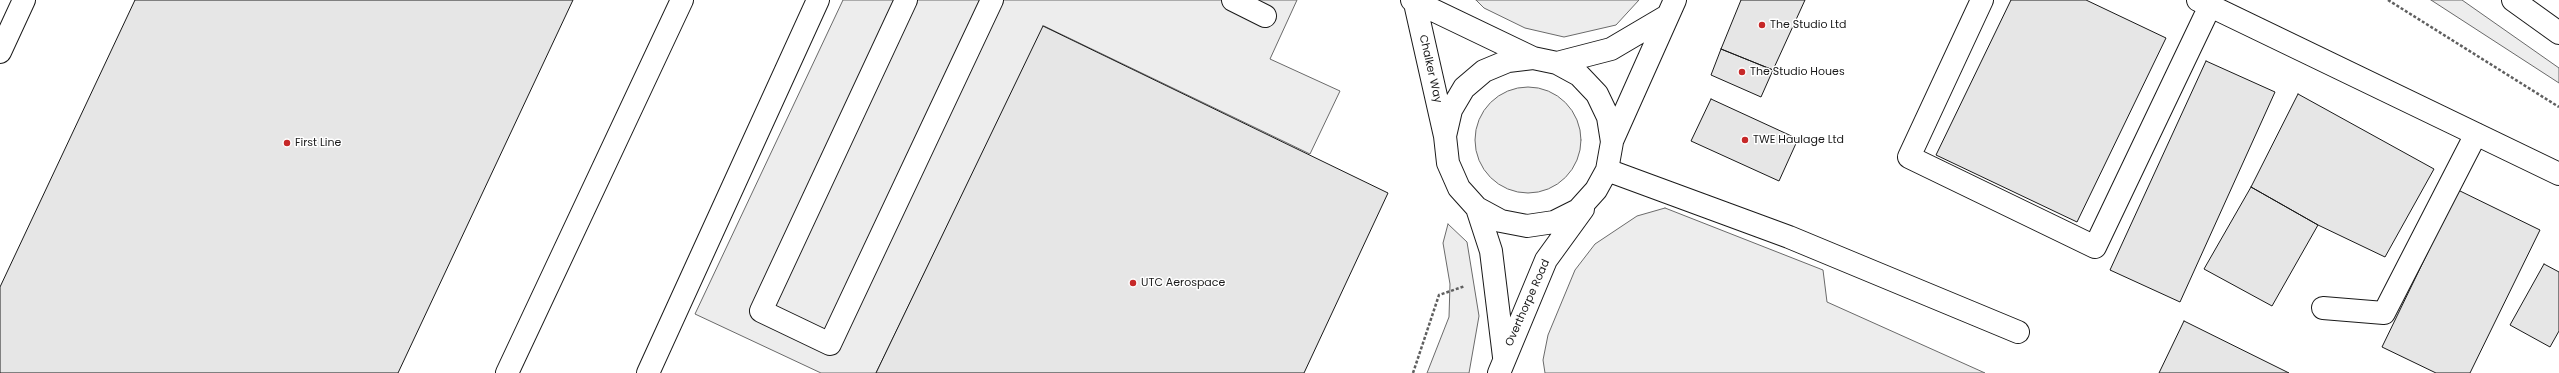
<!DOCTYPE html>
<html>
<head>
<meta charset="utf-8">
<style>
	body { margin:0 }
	canvas { display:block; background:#fff }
</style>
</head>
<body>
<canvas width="2559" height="373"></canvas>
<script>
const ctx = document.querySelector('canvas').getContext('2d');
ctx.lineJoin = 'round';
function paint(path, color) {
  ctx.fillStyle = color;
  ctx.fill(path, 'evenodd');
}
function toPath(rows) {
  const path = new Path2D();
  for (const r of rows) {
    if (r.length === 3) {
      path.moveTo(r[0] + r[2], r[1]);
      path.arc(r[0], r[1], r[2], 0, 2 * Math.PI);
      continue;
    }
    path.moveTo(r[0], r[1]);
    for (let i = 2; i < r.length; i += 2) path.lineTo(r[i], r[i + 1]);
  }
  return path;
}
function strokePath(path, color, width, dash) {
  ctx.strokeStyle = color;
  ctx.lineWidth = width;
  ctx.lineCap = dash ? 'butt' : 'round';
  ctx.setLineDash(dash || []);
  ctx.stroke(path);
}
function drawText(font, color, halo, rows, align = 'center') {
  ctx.font = font + ' Poppins,sans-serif';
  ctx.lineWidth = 3;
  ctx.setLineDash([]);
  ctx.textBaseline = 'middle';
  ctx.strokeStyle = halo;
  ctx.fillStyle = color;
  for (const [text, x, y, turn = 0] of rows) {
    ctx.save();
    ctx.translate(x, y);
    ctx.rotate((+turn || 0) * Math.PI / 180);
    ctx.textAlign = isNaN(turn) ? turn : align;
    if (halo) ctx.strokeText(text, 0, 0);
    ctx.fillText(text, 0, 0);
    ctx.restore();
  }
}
const built = toPath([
	[843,0,1297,0,1270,59,1340,91,1310,154,1044,26,876,373,821,373,695,314,843,0],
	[1476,0,1639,0,1616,25,1564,37,1525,28,1484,8,1476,0],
	[2431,0,2462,0,2559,68,2559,83,2431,0],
	[1528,140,53],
	[1665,208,1823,270,1827,302,1985,373,1545,373,1543,360,1548,335,1575,270,1595,244,1637,216,1665,208],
	[1448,224,1467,242,1479,316,1469,373,1427,373,1449,317,1450,284,1443,243,1448,224]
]);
paint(built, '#ededed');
strokePath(built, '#6a6a6a', 1);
const building = toPath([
	[135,0,573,0,398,373,0,373,0,287,135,0],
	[1741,0,1805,0,1773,70,1721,49,1741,0],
	[2011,0,2086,0,2166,38,2077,222,1936,155,2011,0],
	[1043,26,1388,193,1304,373,876,373,1043,26],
	[1721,49,1773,70,1761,97,1711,75,1721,49],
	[2206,61,2275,92,2180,302,2110,270,2206,61],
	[2298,94,2434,169,2385,257,2318,225,2251,187,2298,94],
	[1711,99,1798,139,1779,181,1691,141,1711,99],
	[2251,187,2318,225,2272,306,2204,269,2251,187],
	[2458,190,2540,230,2470,373,2436,373,2382,347,2458,190],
	[2544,264,2559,272,2559,331,2550,347,2510,325,2544,264],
	[2184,321,2289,373,2159,373,2184,321]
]);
paint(building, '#e6e6e6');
strokePath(building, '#1a1a1a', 1);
const minor = toPath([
	[906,0,761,311,830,344,992,0],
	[1233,0,1265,16],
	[1412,0,1533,58],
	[1982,0,1909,157,2095,247,2210,6],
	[2198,0,2559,174],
	[2513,0,2559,33],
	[1415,3,1445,136,1448,163,1459,188,1477,208,1501,221,1527,226,1554,222,1578,210,1596,190,1607,170,1612,142,1608,117,1597,94,1579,75,1557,63,1533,58,1508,61,1484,71,1464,88,1451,110,1445,136],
	[0,52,24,0],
	[1557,63,1611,49,1667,16],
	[1612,141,1675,0],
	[1607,170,1789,237,2018,332],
	[1477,208,1491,251,1504,357],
	[2323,308,2384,313,2476,134],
	[507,373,682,0],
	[648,373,818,0],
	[1499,373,1546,260,1583,209]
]);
strokePath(minor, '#1a1a1a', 24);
strokePath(toPath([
	[2388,0,2559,107],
	[1413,373,1439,295,1465,286]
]), '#5f5f5f', 2.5, [3, 2]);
strokePath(minor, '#fff', 22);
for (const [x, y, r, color] of [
	[1762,25,4,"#c62828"],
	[1742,72,4,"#c62828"],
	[1745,140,4,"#c62828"],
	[287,143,4,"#c62828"],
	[1133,283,4,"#c62828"]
]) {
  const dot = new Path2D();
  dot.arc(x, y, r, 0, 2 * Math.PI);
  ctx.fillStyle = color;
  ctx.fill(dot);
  strokePath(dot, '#fff', 1.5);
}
drawText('11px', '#1a1a1a', '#fff', [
	["The Studio Ltd",1770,25],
	["The Studio Houes",1750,72],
	["TWE Haulage Ltd",1753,140],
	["First Line",295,143],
	["UTC Aerospace",1141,283]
], 'left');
drawText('11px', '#1a1a1a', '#fff', [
	["Chalker Way",1430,69,77],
	["Overthorpe Road",1528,303,-66]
]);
</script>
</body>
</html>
